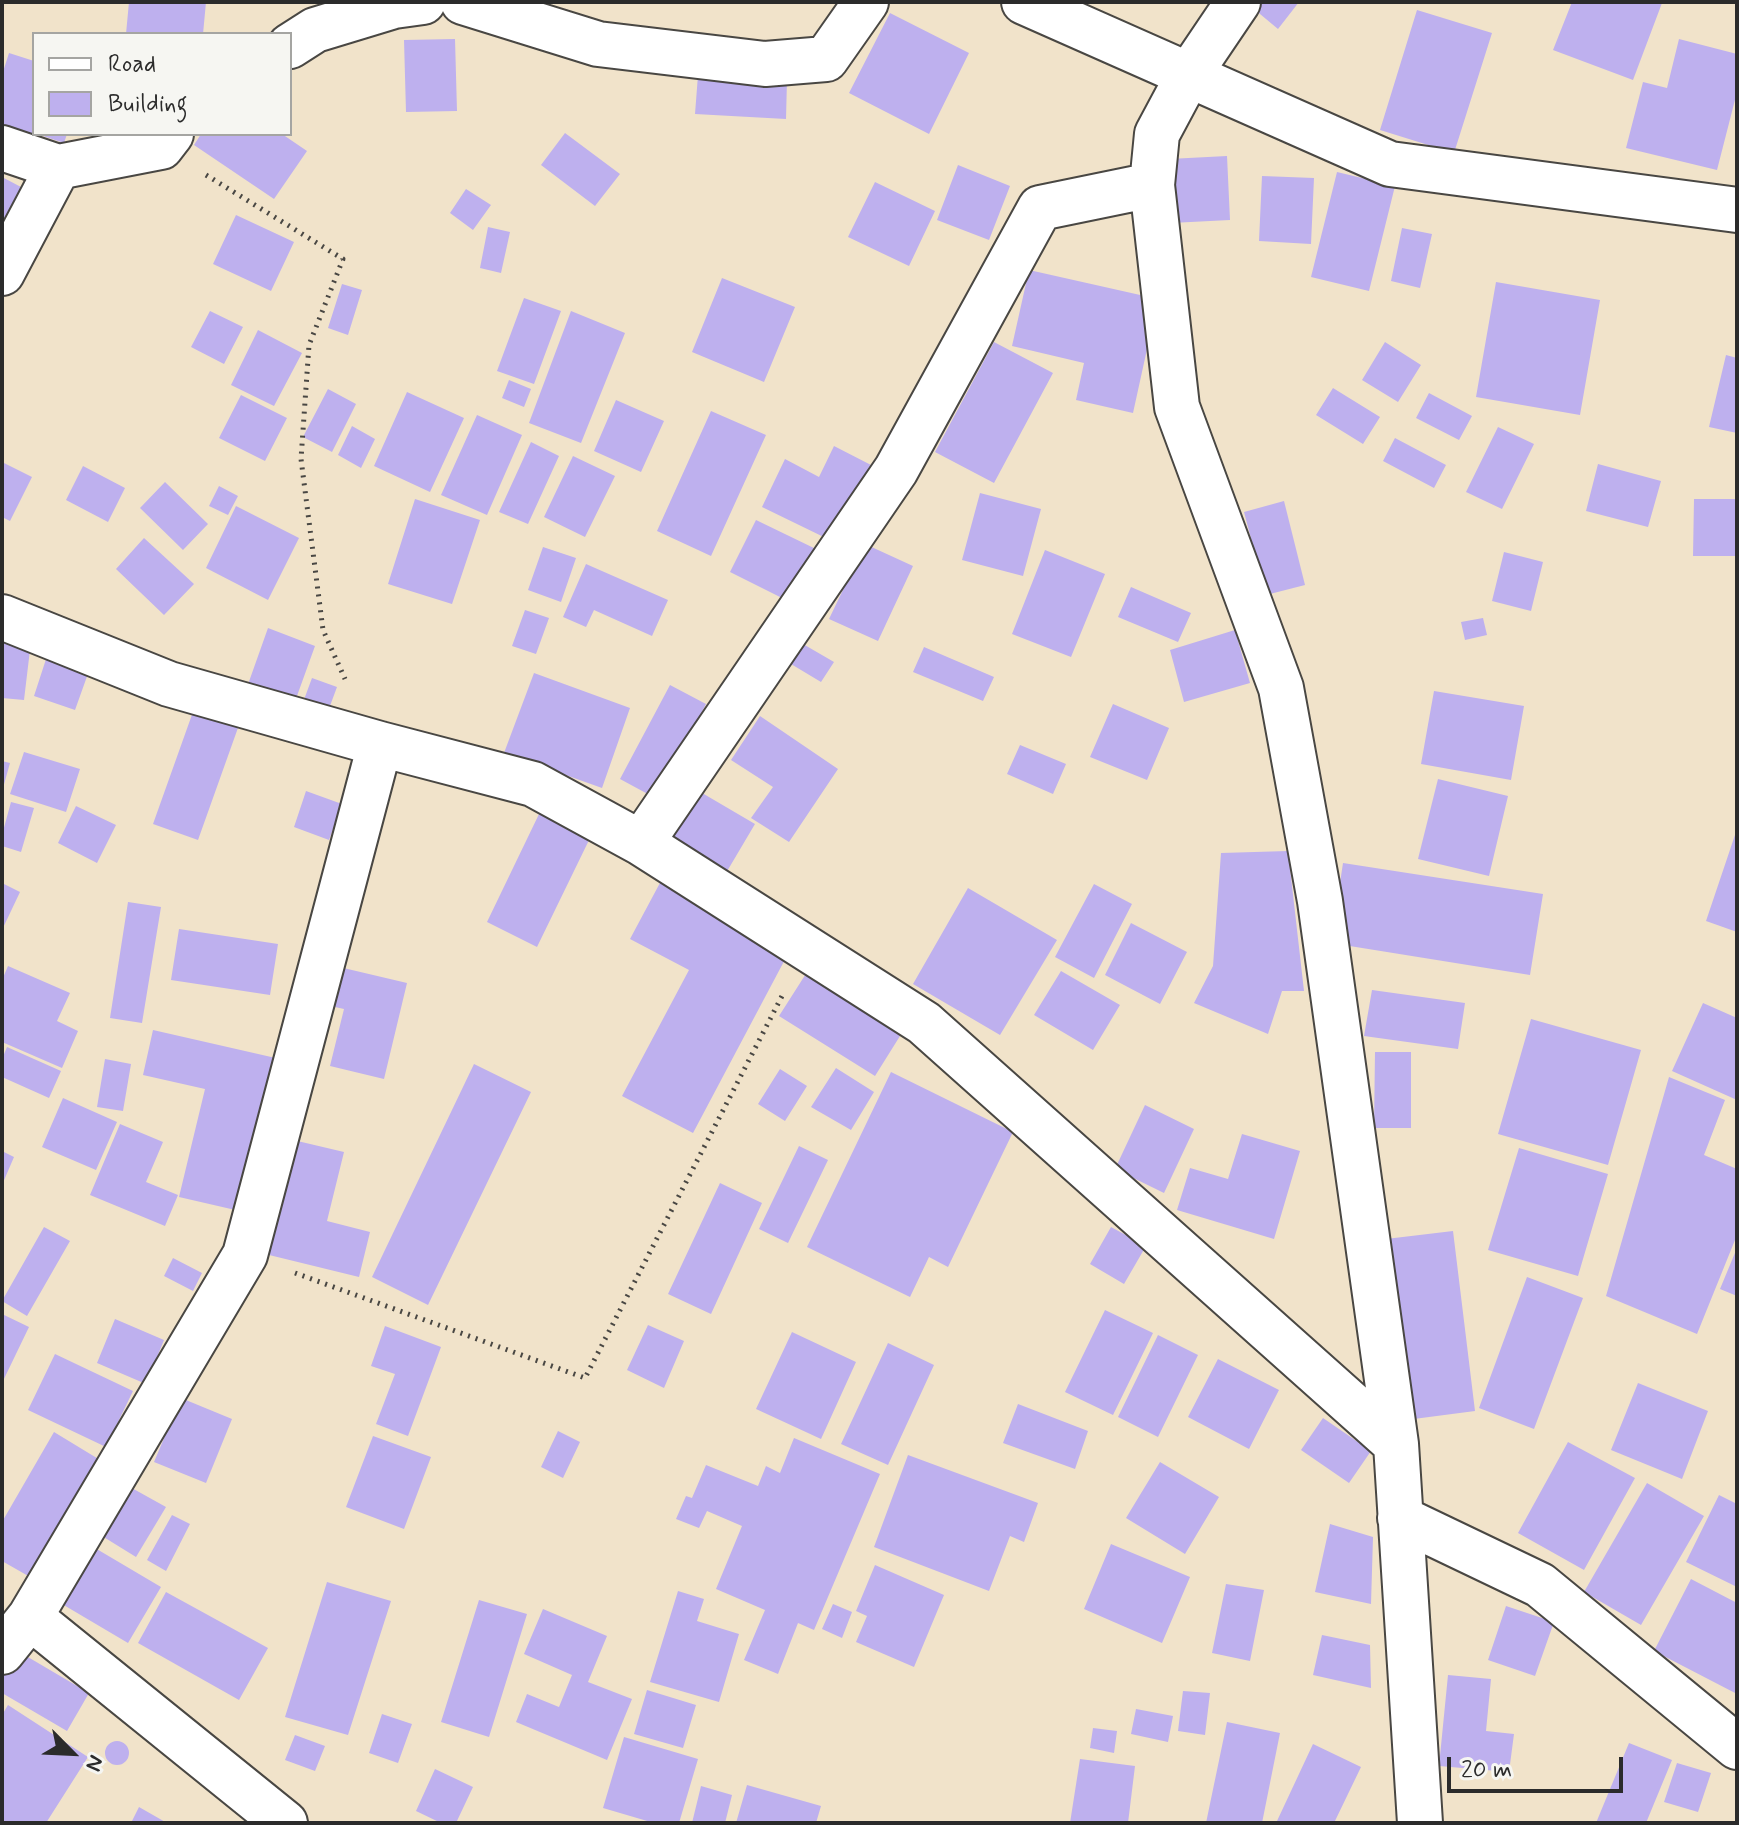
<!DOCTYPE html>
<html>
<head>
<meta charset="utf-8">
<style>
	body { margin:0 }
	#map { position:relative; width:1739px; height:1825px; overflow:hidden; background:#f1e3ca; font-family:Mynerve,sans-serif }
	canvas { display:block }
	.frame { position:absolute; inset:0; border:4px solid #2b2b2b; pointer-events:none }
	.legend { position:absolute; left:32px; top:32px; width:260px; height:104px; box-sizing:border-box; background:#f6f6f2; border:2px solid #a5a5a2; margin:0; padding:10px 14px; list-style:none; font-size:24px; color:#2b2b2b }
	.legend li { display:flex; align-items:center; gap:16px; height:40px }
	.legend b { width:40px; border:2px solid #a5a5a2 }
	.north { position:absolute; left:32px; top:1713px; width:80px; height:80px; -webkit-text-stroke:6px #f6f6f2; paint-order:stroke; rotate:114deg; font-size:22px; font-weight:700; line-height:32px; text-align:center; color:#2b2b2b }
	.north::after { content:''; display:block; margin:auto; width:28px; height:36px; background:#2b2b2b; clip-path:polygon(50% 0,100% 100%,50% 72%,0 100%) }
	.scale { position:absolute; left:1447px; top:1757px; width:176px; height:36px; box-sizing:border-box; border:4px solid #2b2b2b; border-top:0; padding-left:10px; font-size:24px; line-height:28px; white-space:nowrap; color:#2b2b2b; -webkit-text-stroke:6px #f6f6f2; paint-order:stroke }
</style>
</head>
<body>
<div id="map">
<canvas width="1739" height="1825"></canvas>
<div class="frame"></div>
<ul class="legend">
<li><b style="height:10px;background:#fff"></b>Road</li>
<li><b style="height:22px;background:#beb0ee"></b>Building</li>
</ul>
<div class="north">N</div>
<div class="scale">20 m</div>
</div>
<script>
const ctx = document.querySelector('canvas').getContext('2d');
ctx.lineJoin = 'round';
function paint(path, color) {
  ctx.fillStyle = color;
  ctx.fill(path, 'evenodd');
}
function toPath(rows) {
  const path = new Path2D();
  for (const r of rows) {
    if (r.length === 3) {
      path.moveTo(r[0] + r[2], r[1]);
      path.arc(r[0], r[1], r[2], 0, 2 * Math.PI);
      continue;
    }
    path.moveTo(r[0], r[1]);
    for (let i = 2; i < r.length; i += 2) path.lineTo(r[i], r[i + 1]);
  }
  return path;
}
function strokePath(path, color, width, dash) {
  ctx.strokeStyle = color;
  ctx.lineWidth = width;
  ctx.lineCap = dash ? 'butt' : 'round';
  ctx.setLineDash(dash || []);
  ctx.stroke(path);
}
paint(toPath([
	[129,2,206,2,203,34,126,34],
	[1259,2,1299,2,1278,29,1254,9],
	[1572,2,1662,3,1633,80,1553,50],
	[1417,10,1492,33,1454,153,1380,130],
	[890,13,969,53,929,134,849,93],
	[455,39,457,111,406,112,404,40],
	[1679,39,1737,54,1737,92,1717,170,1626,148,1643,82,1667,88],
	[9,53,34,61,34,134,2,124,2,75],
	[698,75,787,79,786,119,695,114],
	[565,133,620,174,595,206,541,165],
	[37,134,67,134,64,143],
	[201,134,282,134,307,151,274,199,194,145],
	[1227,156,1230,220,1171,223,1169,159],
	[958,165,1010,186,989,240,937,220],
	[1337,172,1395,186,1369,291,1311,277],
	[1262,176,1314,178,1311,244,1259,241],
	[2,177,21,187,2,223],
	[875,182,935,211,909,266,848,237],
	[466,189,491,205,473,230,450,213],
	[236,215,294,242,271,291,213,264],
	[488,227,510,232,501,273,480,268],
	[1402,228,1432,234,1420,288,1391,281],
	[1029,270,1158,299,1133,413,1076,400,1084,363,1012,346],
	[722,278,795,307,764,382,692,352],
	[1496,282,1600,300,1580,415,1476,397],
	[342,284,362,290,348,335,328,328],
	[524,298,561,311,534,384,497,371],
	[210,311,243,327,224,364,191,347],
	[571,311,625,333,581,443,529,423],
	[258,330,302,353,274,406,231,385],
	[994,342,1053,373,994,483,935,452],
	[1385,342,1421,365,1398,402,1362,380],
	[1726,355,1737,358,1737,433,1709,427],
	[509,380,531,389,524,407,502,398],
	[1333,388,1380,417,1363,444,1316,415],
	[328,389,356,404,332,452,303,437],
	[407,392,464,418,430,492,374,466],
	[1429,393,1472,416,1459,440,1416,418],
	[241,395,287,418,265,461,219,438],
	[616,400,664,421,641,472,594,451],
	[711,411,766,435,711,556,657,531],
	[477,415,522,435,487,515,441,495],
	[352,426,375,439,361,468,338,455],
	[1498,427,1534,444,1502,509,1466,492],
	[1395,438,1446,465,1434,488,1383,461],
	[531,442,559,456,528,524,499,512],
	[834,446,871,465,834,542,762,507,785,459,819,477],
	[573,456,615,476,585,537,544,517],
	[2,462,32,477,10,521,2,517],
	[1598,464,1661,481,1648,527,1586,511],
	[83,466,125,488,108,522,66,500],
	[165,482,208,524,183,550,140,508],
	[219,486,238,496,228,515,209,506],
	[980,493,1041,509,1023,576,962,560],
	[415,499,480,520,452,604,388,584],
	[1694,499,1737,499,1737,556,1693,556],
	[1284,501,1305,585,1266,595,1244,512],
	[236,506,299,538,268,600,206,568],
	[756,520,818,550,792,603,730,572],
	[144,538,194,584,164,615,116,569],
	[865,544,913,566,878,641,829,619],
	[543,547,576,558,561,602,528,590],
	[1045,550,1105,574,1071,657,1012,634],
	[1504,552,1543,562,1531,611,1492,601],
	[586,564,668,600,652,636,594,610,586,627,563,617],
	[1131,587,1191,613,1178,642,1118,617],
	[525,610,549,618,536,654,512,646],
	[1483,618,1487,635,1465,640,1461,622],
	[268,628,315,646,293,707,246,690],
	[2,630,32,633,24,700,2,698],
	[1235,630,1250,683,1184,702,1170,650],
	[803,644,834,662,821,682,791,664],
	[924,647,994,677,983,701,913,672],
	[48,653,90,668,75,710,34,696],
	[534,673,630,708,602,788,504,753],
	[312,678,337,687,327,714,302,705],
	[670,685,706,704,657,799,620,779],
	[1434,691,1524,706,1511,780,1421,764],
	[1113,704,1169,728,1147,780,1090,757],
	[194,709,239,725,198,840,153,824],
	[760,716,838,769,789,842,751,818,773,787,731,760],
	[1020,745,1066,764,1053,794,1007,774],
	[24,752,80,769,66,812,10,794],
	[2,761,10,763,3,788,2,788],
	[1438,779,1508,796,1489,876,1418,859],
	[697,790,755,824,726,873,668,839],
	[306,791,342,804,329,840,294,827],
	[11,802,34,808,21,852,2,846,2,835],
	[76,806,116,825,97,863,58,843],
	[540,812,591,836,537,947,487,922],
	[1736,832,1737,832,1737,932,1706,921],
	[1288,851,1304,991,1282,991,1268,1034,1194,1003,1213,966,1221,853],
	[1343,863,1543,894,1530,975,1331,943],
	[661,881,790,950,693,1133,622,1096,689,970,630,939],
	[2,883,20,892,2,930],
	[1094,884,1132,904,1094,978,1055,957],
	[968,888,1057,940,1000,1035,913,984],
	[128,902,161,907,142,1023,110,1018],
	[1131,923,1187,952,1160,1004,1105,975],
	[179,929,278,944,270,995,171,980],
	[8,966,70,993,57,1021,78,1031,62,1068,2,1042,2,980],
	[335,966,407,983,384,1079,330,1066,344,1009,326,1005],
	[809,969,905,1028,875,1076,779,1016],
	[1061,971,1120,1005,1093,1050,1034,1015],
	[1372,990,1465,1003,1458,1049,1364,1036],
	[1703,1003,1737,1018,1737,1100,1672,1071],
	[1531,1019,1641,1050,1608,1165,1498,1134],
	[153,1030,280,1059,244,1212,179,1197,205,1089,143,1075],
	[7,1047,61,1071,49,1098,2,1077,2,1059],
	[1375,1052,1411,1052,1411,1128,1374,1128],
	[105,1059,131,1064,123,1111,97,1107],
	[474,1064,531,1092,428,1305,372,1277],
	[836,1068,874,1092,851,1130,811,1107],
	[780,1069,807,1086,785,1121,758,1104],
	[891,1072,1013,1132,948,1267,929,1257,910,1297,807,1247],
	[1669,1077,1725,1100,1704,1155,1737,1169,1737,1235,1697,1334,1606,1296],
	[63,1098,117,1122,96,1170,42,1147],
	[1145,1105,1194,1129,1164,1193,1115,1169],
	[120,1124,163,1142,146,1182,178,1195,165,1226,90,1195],
	[1242,1134,1300,1151,1274,1239,1177,1210,1190,1168,1228,1179],
	[289,1139,344,1152,327,1221,370,1232,359,1277,261,1253],
	[799,1146,828,1160,788,1243,759,1229],
	[1519,1148,1608,1174,1578,1276,1488,1250],
	[2,1151,14,1157,2,1185],
	[720,1183,762,1203,711,1314,668,1294],
	[44,1227,70,1241,27,1316,2,1301],
	[1111,1227,1146,1246,1124,1284,1090,1264],
	[1453,1231,1475,1411,1406,1420,1386,1239],
	[1737,1248,1737,1296,1720,1289],
	[173,1258,202,1273,193,1291,164,1276],
	[1527,1277,1583,1298,1534,1429,1479,1408],
	[1105,1310,1153,1333,1113,1415,1065,1392],
	[2,1314,29,1327,2,1383],
	[115,1319,164,1340,146,1384,97,1363],
	[648,1325,684,1341,664,1388,627,1370],
	[385,1326,441,1347,408,1436,376,1424,395,1374,371,1366],
	[792,1332,856,1362,821,1439,756,1409],
	[1158,1335,1198,1355,1158,1437,1118,1417],
	[888,1343,934,1365,888,1465,841,1444],
	[55,1354,133,1391,106,1447,28,1410],
	[1218,1359,1279,1390,1249,1449,1188,1417],
	[1638,1383,1708,1411,1682,1479,1611,1450],
	[181,1398,232,1419,206,1483,154,1462],
	[1018,1404,1088,1431,1075,1469,1003,1443],
	[1323,1418,1371,1451,1349,1483,1301,1450],
	[558,1431,580,1442,563,1478,541,1467],
	[54,1432,105,1463,37,1581,2,1561,2,1522],
	[373,1436,431,1457,404,1529,346,1507],
	[794,1438,880,1474,814,1630,798,1623,778,1674,744,1660,765,1610,716,1589,742,1526,707,1511,699,1528,676,1519,686,1496,692,1498,706,1465,758,1486,766,1466,780,1473],
	[1568,1442,1635,1478,1584,1570,1518,1533],
	[908,1455,1038,1503,1024,1542,1010,1536,989,1591,874,1547],
	[1160,1462,1219,1497,1185,1554,1126,1518],
	[1647,1483,1704,1516,1641,1625,1584,1592],
	[130,1487,166,1507,136,1557,102,1536],
	[1719,1495,1737,1504,1737,1587,1686,1562],
	[172,1515,190,1524,166,1571,147,1560],
	[1330,1524,1373,1537,1371,1604,1315,1592],
	[1111,1544,1190,1577,1162,1643,1084,1609],
	[95,1548,161,1587,128,1643,62,1604],
	[875,1565,944,1595,914,1667,856,1642,867,1616,856,1611],
	[1691,1579,1737,1603,1737,1694,1654,1651],
	[327,1582,391,1601,348,1735,285,1717],
	[1226,1584,1264,1590,1250,1661,1212,1653],
	[678,1591,704,1599,697,1621,739,1634,719,1702,650,1682],
	[166,1592,268,1648,239,1700,138,1643],
	[479,1600,527,1614,489,1737,441,1722],
	[833,1604,852,1612,842,1638,822,1629],
	[1506,1606,1554,1622,1535,1676,1488,1660],
	[543,1609,607,1636,588,1682,632,1699,607,1760,516,1722,527,1694,559,1707,572,1675,524,1654],
	[1322,1635,1370,1645,1371,1688,1313,1675],
	[16,1650,89,1693,67,1731,2,1693,2,1672],
	[1448,1675,1491,1679,1486,1731,1514,1734,1509,1772,1439,1766],
	[647,1690,696,1705,683,1748,634,1734],
	[1183,1691,1210,1693,1205,1735,1178,1731],
	[8,1705,88,1757,46,1823,2,1823,2,1715],
	[1136,1709,1173,1716,1168,1742,1131,1734],
	[382,1714,412,1724,398,1763,369,1753],
	[1227,1722,1280,1733,1262,1823,1206,1823],
	[1093,1728,1117,1731,1114,1753,1090,1748],
	[295,1735,325,1746,315,1771,285,1760],
	[624,1737,698,1759,679,1823,654,1823,603,1808],
	[117,1753,12],
	[1629,1743,1672,1760,1646,1823,1596,1823],
	[1313,1744,1361,1767,1334,1823,1280,1823,1277,1821],
	[1080,1759,1135,1766,1128,1823,1070,1823],
	[1677,1763,1711,1773,1698,1812,1664,1802],
	[435,1769,473,1787,456,1823,441,1823,416,1811],
	[747,1785,821,1806,816,1823,736,1823],
	[701,1786,732,1795,725,1823,692,1823],
	[139,1807,167,1823,131,1823]
]), '#beb0ee');
const minor = toPath([
	[463,2,598,44,765,64,826,59,866,2],
	[1024,2,1390,164,1737,210],
	[1238,2,1188,76,1157,134,1152,185,1177,407,1281,688,1320,901,1396,1444,1420,1823],
	[290,46,315,30,394,6,423,2],
	[2,148,58,167,161,147,171,134],
	[2,273,58,167],
	[2,617,169,684,380,744,533,784,641,843,924,1023,1396,1444],
	[641,843,896,470,1040,208,1152,185],
	[1400,1518,1540,1585,1737,1747],
	[30,1617,285,1823],
	[2,1652,30,1617,245,1255,380,744]
]);
strokePath(minor, '#494743', 48);
strokePath(toPath([
	[206,175,343,259,309,345,301,459,323,630,345,679],
	[295,1273,585,1378,782,996]
]), '#494743', 5, [2, 6]);
strokePath(minor, '#fff', 44);
</script>
</body>
</html>
